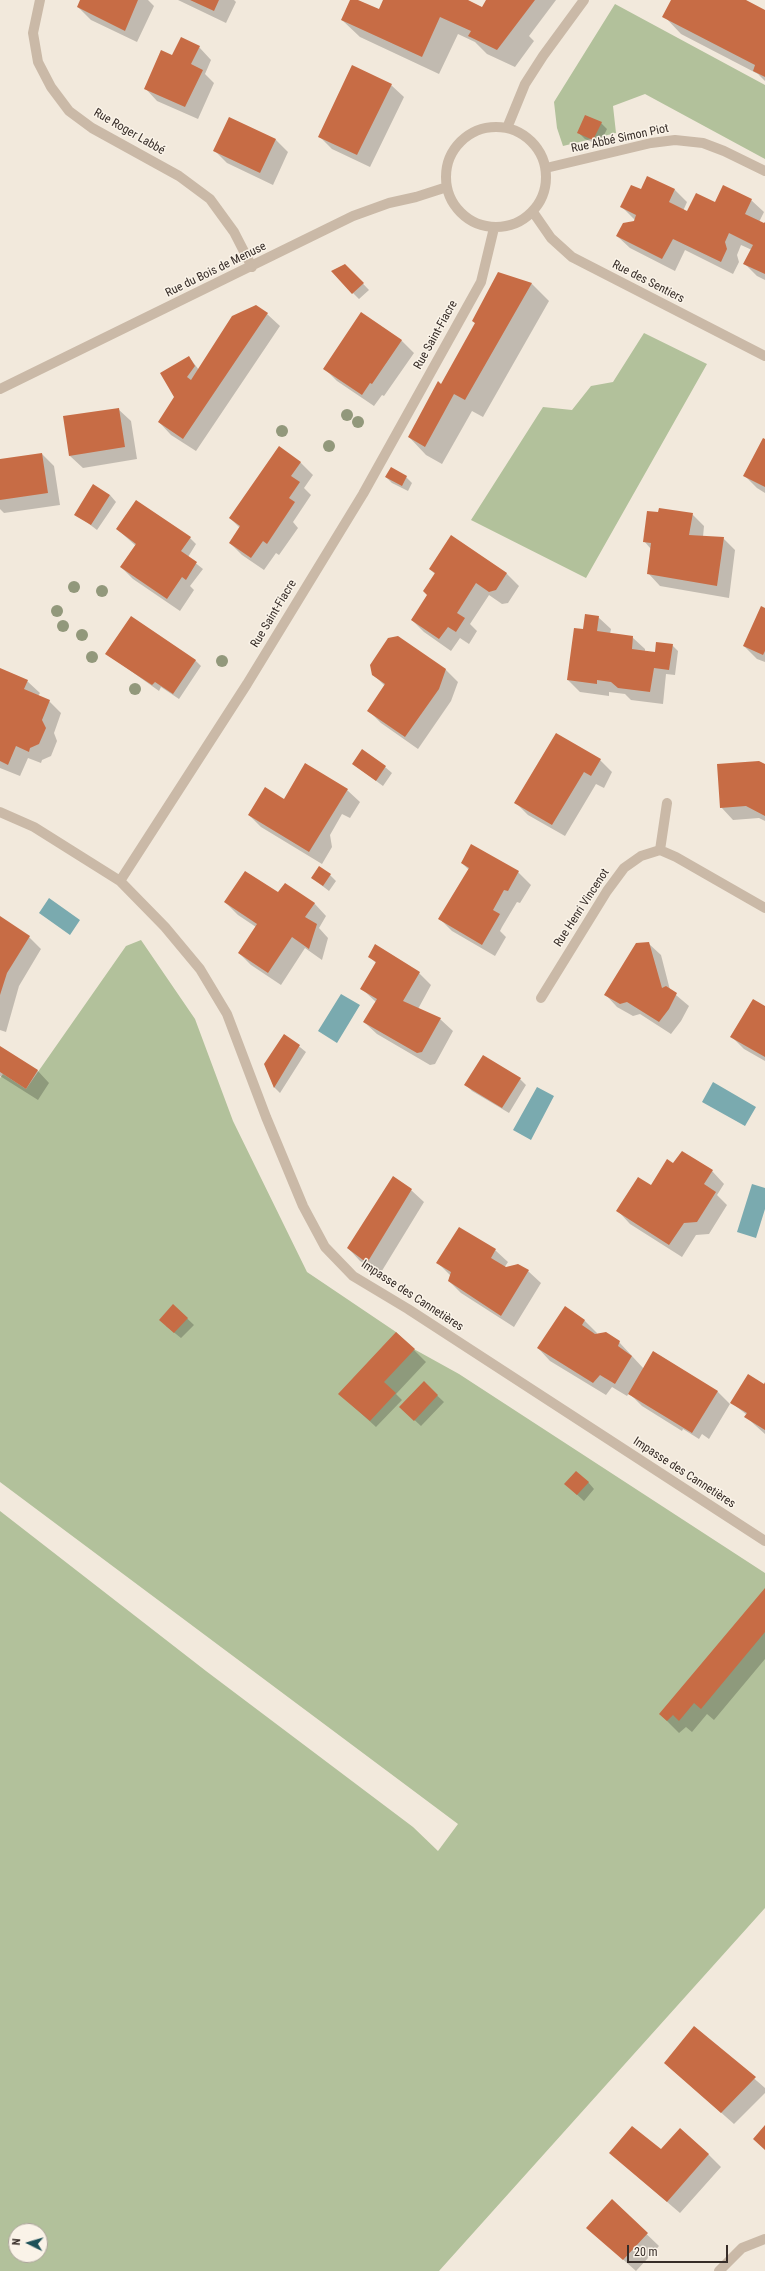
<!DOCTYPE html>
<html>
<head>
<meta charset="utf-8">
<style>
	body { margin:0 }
	#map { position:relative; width:765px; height:2271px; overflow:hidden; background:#f2e9dc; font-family:"Roboto Condensed",sans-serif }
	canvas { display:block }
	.north { position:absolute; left:8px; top:2223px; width:40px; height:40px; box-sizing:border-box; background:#faf3e8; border:1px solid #aca49b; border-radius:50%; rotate:275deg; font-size:11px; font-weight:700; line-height:16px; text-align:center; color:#372d28 }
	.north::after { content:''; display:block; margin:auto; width:14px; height:18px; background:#1d5159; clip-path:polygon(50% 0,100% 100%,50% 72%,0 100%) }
	.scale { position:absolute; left:627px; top:2245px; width:101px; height:18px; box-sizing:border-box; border:2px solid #372d28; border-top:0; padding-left:5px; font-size:12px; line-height:14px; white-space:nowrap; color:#372d28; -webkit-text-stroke:3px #faf3e8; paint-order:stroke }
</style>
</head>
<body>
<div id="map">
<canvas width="765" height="2271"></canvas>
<div class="north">N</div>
<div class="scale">20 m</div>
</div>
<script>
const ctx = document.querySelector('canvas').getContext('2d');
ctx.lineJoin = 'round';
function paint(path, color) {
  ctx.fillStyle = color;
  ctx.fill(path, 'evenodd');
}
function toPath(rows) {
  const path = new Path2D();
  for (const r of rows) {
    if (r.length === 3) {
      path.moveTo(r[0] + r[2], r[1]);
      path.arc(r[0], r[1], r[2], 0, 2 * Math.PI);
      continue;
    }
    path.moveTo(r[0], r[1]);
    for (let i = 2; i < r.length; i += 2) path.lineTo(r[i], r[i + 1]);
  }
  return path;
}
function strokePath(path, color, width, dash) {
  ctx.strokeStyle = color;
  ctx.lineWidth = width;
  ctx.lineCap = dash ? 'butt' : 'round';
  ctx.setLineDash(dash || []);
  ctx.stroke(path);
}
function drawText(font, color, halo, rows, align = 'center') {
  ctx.font = font + ' "Roboto Condensed",sans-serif';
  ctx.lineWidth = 3;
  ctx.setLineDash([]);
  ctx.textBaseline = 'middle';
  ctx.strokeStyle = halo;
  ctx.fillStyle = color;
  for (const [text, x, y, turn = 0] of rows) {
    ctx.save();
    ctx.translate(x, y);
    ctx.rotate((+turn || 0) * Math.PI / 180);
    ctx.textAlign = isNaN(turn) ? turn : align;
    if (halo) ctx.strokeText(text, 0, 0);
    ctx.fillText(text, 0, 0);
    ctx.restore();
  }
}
paint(toPath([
	[615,4,765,85,765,159,645,94,613,106,616,133,563,146,557,128,554,102],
	[644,333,707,364,586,578,471,520,543,407,572,410,591,386,613,382],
	[141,940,195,1019,233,1121,307,1272,396,1332,412,1348,459,1374,765,1573,765,1908,439,2271,0,2271,0,1511,206,1671,413,1827,438,1851,458,1824,0,1482,0,1078,3,1074,26,1089,126,946],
	[16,2231,40,2231,40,2255,16,2255]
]), '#b2c19b');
paint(toPath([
	[49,898,80,920,70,935,39,913],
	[341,994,360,1005,337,1043,318,1031],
	[713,1082,756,1107,745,1126,702,1102],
	[537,1087,554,1096,531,1140,513,1130],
	[752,1184,765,1188,765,1209,756,1238,737,1232]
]), '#7aaaaf');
paint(toPath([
	[82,0,148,0,154,6,137,42,91,20,78,7],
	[178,0,234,0,236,2,226,23],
	[351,0,379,10,384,0,466,0,483,8,487,0,556,0,529,36,534,41,515,67,487,54,475,42,458,34,439,74,360,37,342,20],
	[672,0,744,0,765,11,765,81,758,74,681,34,664,16],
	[199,47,211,60,205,74,214,83,198,119,157,101,145,88,173,56],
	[391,85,404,97,370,167,332,149,319,136],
	[586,116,601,123,607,129,599,145,585,139,579,133],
	[229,118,276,140,288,152,273,185,227,163,215,151],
	[648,178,675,190,687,202,683,211,687,213,715,203,751,200,764,212,759,222,765,224,765,280,757,276,745,264,752,250,741,245,737,255,739,262,733,274,685,250,675,271,630,248,617,236,635,220,622,207,641,190],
	[345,265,369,290,359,299,353,293],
	[499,273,532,284,549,301,483,417,472,411,442,464,426,455,409,437,442,385,476,324,473,321],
	[267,314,280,326,196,451,171,435,159,422,175,397,189,357,199,370],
	[401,340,414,353,384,396,382,395,374,406,337,381,324,368],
	[118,409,131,421,137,459,83,468,70,456,64,417],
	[765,440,765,493,757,488,745,476],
	[279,447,301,463,313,475,304,488,311,495,293,522,298,528,279,555,276,553,264,570,242,555,230,543,240,528,230,518],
	[42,454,54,466,60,505,4,513,0,509,0,460],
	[386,477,406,477,412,483,408,491,392,483],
	[110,495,116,502,97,530,76,514],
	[692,514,704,526,703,537,723,538,735,550,729,598,660,586,648,573,651,549,644,541],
	[117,529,190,538,196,544,188,557,203,569,190,586,194,590,180,611,133,579,121,567,136,546],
	[451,537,507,574,519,586,508,603,502,604,489,595,470,624,477,631,469,644,460,638,451,651,424,632,412,620,428,595,435,574,430,569],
	[765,609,765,662,757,659,744,646],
	[598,617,611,629,610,634,632,637,645,649,645,652,655,653,672,645,678,651,675,675,666,674,663,704,631,700,625,694,609,692,609,696,580,692,568,680,584,630],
	[107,654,195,660,201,666,179,699,161,687,159,691],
	[0,670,27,681,40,693,38,696,49,701,61,713,54,733,57,741,51,756,42,760,41,763,28,758,20,776,0,768],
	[446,670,458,682,451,701,418,749,381,723,369,711,385,686,373,674],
	[600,760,612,772,604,788,596,784,565,836,528,815,516,803],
	[353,764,385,767,392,773,383,786],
	[765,765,765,821,759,818,733,820,721,807],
	[347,790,360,802,350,818,342,814,330,835,332,847,322,864,261,827,249,815,285,800],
	[472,845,518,872,531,885,520,903,517,902,502,927,500,931,506,937,495,956,452,931,440,919,469,870,462,863],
	[330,875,336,881,329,891,312,878],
	[278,894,314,903,326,916,319,928,328,938,322,960,305,948,281,985,251,965,239,953,256,927,238,915,225,902],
	[0,917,29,937,41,949,19,986,6,1032,0,1030],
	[648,943,661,955,670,990,689,1006,681,1021,671,1034,640,1014,633,1016,617,1007,605,994],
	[369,956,419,973,431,985,418,1009,440,1019,453,1031,435,1064,430,1065,377,1034,364,1022,376,1002,362,989,376,963],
	[765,1007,765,1061,744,1049,732,1037],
	[285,1035,306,1052,280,1093,274,1087,265,1064],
	[0,1047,37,1070,49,1083,38,1100,0,1076],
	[520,1079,526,1085,509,1113,472,1091,466,1085],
	[674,1164,712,1171,724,1184,717,1195,727,1205,709,1234,696,1235,682,1257,630,1224,618,1211,651,1186],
	[411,1190,424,1202,380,1274,360,1261,348,1248],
	[495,1250,508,1262,504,1268,528,1271,541,1283,514,1327,461,1293,449,1281,451,1276,438,1263],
	[173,1305,194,1325,181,1338,166,1326],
	[565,1307,585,1321,597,1333,596,1335,619,1342,644,1369,654,1352,718,1392,730,1404,709,1439,702,1434,699,1439,683,1429,682,1431,642,1406,629,1393,627,1396,612,1387,606,1395,550,1361,538,1348],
	[414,1350,426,1362,396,1394,402,1400,376,1427,340,1394],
	[424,1383,444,1402,421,1426,407,1413],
	[765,1384,765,1434,746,1417,747,1415,732,1403],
	[588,1482,594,1489,584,1501,572,1490],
	[765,1590,765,1659,714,1720,707,1714,692,1732,686,1727,679,1733,660,1714],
	[695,2027,765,2088,765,2093,734,2124,665,2063],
	[661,2150,708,2154,721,2167,680,2213,610,2153],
	[612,2201,659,2246,636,2271,588,2228]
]), '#0003');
paint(toPath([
	[80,0,138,0,125,31,77,7],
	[190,0,219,0,214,11],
	[350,0,358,0,379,9,383,0,468,0,482,7,486,0,535,0,497,50,468,36,471,31,440,17,422,57,341,20],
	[671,0,746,0,765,10,765,77,753,71,755,65,662,17],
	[181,37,200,46,191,64,203,70,185,107,144,89,161,50,172,55],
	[352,65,392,84,357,155,318,137],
	[585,115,602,122,593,140,577,133],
	[229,117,276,139,260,173,213,151],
	[647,176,675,189,669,202,687,211,696,193,715,202,723,185,752,199,745,214,764,223,765,222,765,274,743,264,753,245,729,233,725,242,727,249,721,262,673,239,662,259,616,236,623,223,634,221,636,215,620,207,631,185,641,189],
	[345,264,364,283,352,294,331,271],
	[498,272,532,283,465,400,454,394,425,447,408,437,438,381,441,384,475,323,472,321],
	[256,305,268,313,183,439,158,422,174,397,160,373,189,356,195,366,187,377,191,380,232,316],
	[361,312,402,340,372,384,370,383,362,395,323,369],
	[119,408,125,447,69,456,63,416],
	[763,438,765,439,765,487,743,476],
	[279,446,301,462,291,476,300,482,289,498,295,502,267,544,263,541,251,558,229,543,240,526,229,518],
	[42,453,48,493,0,500,0,459],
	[391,467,407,476,402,486,385,477],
	[93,484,110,495,91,525,74,515],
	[136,500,191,537,181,551,197,562,186,580,182,577,167,599,120,567,136,544,116,529],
	[659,508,693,513,689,535,724,537,717,586,647,574,651,543,643,542,647,511,658,512],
	[451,535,507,573,496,590,489,592,476,583,457,613,465,618,456,632,448,627,439,639,411,620,427,595,423,591,435,573,429,569],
	[761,606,765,608,765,651,763,655,743,646],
	[585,614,599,616,597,631,633,636,632,649,655,652,656,642,673,644,669,670,654,668,650,692,618,688,611,682,597,680,597,684,567,680,574,628,583,629],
	[131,616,196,660,173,694,155,682,152,685,105,654],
	[398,636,446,669,439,689,405,737,367,711,385,684,372,675,370,665,388,638],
	[0,668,28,680,24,689,50,700,42,720,46,728,39,744,30,748,29,752,16,746,8,765,0,761],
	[556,733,601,759,591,776,584,772,552,825,514,803],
	[362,749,386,766,376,781,352,764],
	[759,761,765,764,765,816,746,806,720,808,717,764],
	[305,763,348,789,309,852,248,815,265,787,284,799],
	[471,844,519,871,508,891,504,890,493,910,500,914,482,945,438,919,469,868,461,863],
	[319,866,331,874,323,886,311,878],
	[245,871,278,892,285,883,315,903,305,917,317,924,309,949,292,937,268,973,238,953,257,924,224,902],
	[0,916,30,936,7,973,0,995],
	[649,942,662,988,666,986,677,993,669,1009,659,1022,627,1002,620,1004,604,995,636,943],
	[375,944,420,972,403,1001,441,1018,422,1052,417,1053,363,1022,377,999,360,989,376,962,368,957],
	[753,999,765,1006,765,1057,730,1037],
	[284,1034,300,1045,274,1088,264,1064],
	[0,1046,38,1070,26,1089,0,1072],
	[483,1055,521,1078,502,1108,464,1085],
	[682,1151,713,1170,704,1184,716,1192,697,1222,684,1223,669,1245,616,1211,638,1177,651,1185,667,1159,673,1163],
	[393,1176,412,1189,367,1263,347,1248],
	[459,1227,496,1249,491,1258,506,1267,518,1264,529,1270,501,1316,448,1281,451,1272,436,1263],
	[173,1304,188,1318,174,1333,159,1320],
	[565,1306,585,1320,582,1325,595,1334,606,1332,620,1341,618,1346,632,1356,615,1384,600,1375,593,1383,537,1348],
	[396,1332,415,1349,384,1382,396,1393,370,1421,338,1394],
	[653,1351,718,1391,692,1433,628,1394],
	[748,1374,764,1384,765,1382,765,1430,744,1417,747,1413,730,1403],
	[424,1381,438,1395,414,1421,399,1407],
	[576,1471,589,1482,577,1495,564,1484],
	[765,1588,765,1632,701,1709,694,1703,679,1721,673,1715,667,1721,659,1714],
	[694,2026,756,2077,721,2113,664,2063],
	[765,2125,765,2150,753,2139],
	[632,2126,661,2149,680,2128,709,2154,667,2202,609,2153],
	[612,2199,648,2233,623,2260,586,2228]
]), '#c76c45');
strokePath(toPath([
	[40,0,33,33,38,62,51,87,69,111,92,128,179,176,210,199,234,232,252,267],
	[496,177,50],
	[507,128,525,84,543,56,584,0],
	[546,168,651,143,675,140,703,143,724,151,765,171],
	[533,212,551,238,572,257,765,356],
	[0,389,353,216,389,203,416,197,447,187],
	[0,812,34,827,120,881,247,684,363,494,481,282,494,228],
	[660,850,667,803],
	[120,881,165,927,200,969,227,1014,266,1117,303,1206,325,1247,353,1276,408,1309,765,1541],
	[541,998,607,891,624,868,641,856,660,850,676,857,765,908],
	[719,2271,742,2248,765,2239]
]), '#cab9a7', 10);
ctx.fillStyle = '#92987b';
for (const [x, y] of [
	[347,415],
	[358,422],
	[282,431],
	[329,446],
	[74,587],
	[102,591],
	[57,611],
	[63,626],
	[82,635],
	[92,657],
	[222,661],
	[135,689]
]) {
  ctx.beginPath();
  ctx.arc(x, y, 6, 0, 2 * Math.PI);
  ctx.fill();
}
drawText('12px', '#372d28', '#faf3e8', [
	["Rue Roger Labbé",129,132,30],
	["Rue Abbé Simon Piot",620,139,-12],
	["Rue du Bois de Menuse",216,270,-26],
	["Rue des Sentiers",648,282,27],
	["Rue Saint-Fiacre",436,335,-61],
	["Rue Saint-Fiacre",274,614,-59],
	["Rue Henri Vincenot",582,908,-57],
	["Impasse des Cannetières",412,1296,33],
	["Impasse des Cannetières",684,1473,33]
]);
</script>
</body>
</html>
